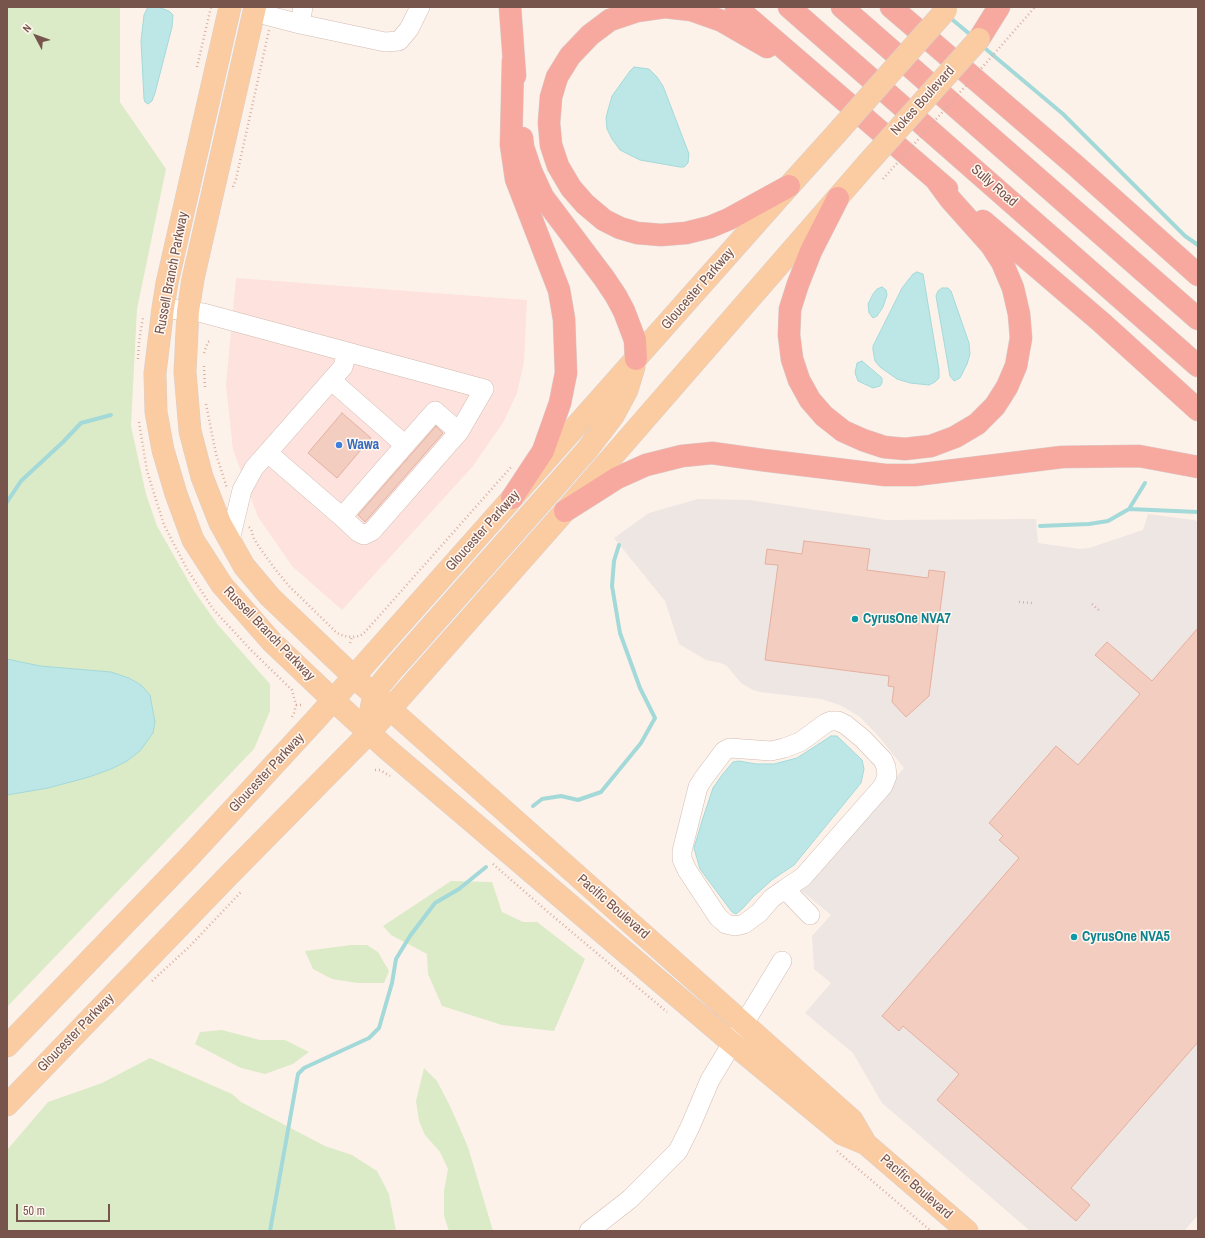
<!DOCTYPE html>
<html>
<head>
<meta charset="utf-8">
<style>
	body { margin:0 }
	#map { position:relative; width:1205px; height:1238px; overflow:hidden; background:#fdf2e9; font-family:"Archivo Narrow",sans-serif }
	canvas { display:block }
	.frame { position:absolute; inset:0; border:8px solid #78554c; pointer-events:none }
	.north { position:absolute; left:16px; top:16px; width:40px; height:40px; -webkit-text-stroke:3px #fff7f0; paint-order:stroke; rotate:311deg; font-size:11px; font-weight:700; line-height:16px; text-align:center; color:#78554c }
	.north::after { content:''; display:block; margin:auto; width:14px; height:18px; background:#78554c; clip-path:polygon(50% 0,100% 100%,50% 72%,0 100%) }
	.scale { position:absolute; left:16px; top:1204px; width:94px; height:18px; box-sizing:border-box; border:2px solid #78554c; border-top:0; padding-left:5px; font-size:12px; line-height:14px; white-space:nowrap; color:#78554c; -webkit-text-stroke:3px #fff7f0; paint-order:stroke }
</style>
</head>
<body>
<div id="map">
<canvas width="1205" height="1238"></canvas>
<div class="frame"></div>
<div class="north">N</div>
<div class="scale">50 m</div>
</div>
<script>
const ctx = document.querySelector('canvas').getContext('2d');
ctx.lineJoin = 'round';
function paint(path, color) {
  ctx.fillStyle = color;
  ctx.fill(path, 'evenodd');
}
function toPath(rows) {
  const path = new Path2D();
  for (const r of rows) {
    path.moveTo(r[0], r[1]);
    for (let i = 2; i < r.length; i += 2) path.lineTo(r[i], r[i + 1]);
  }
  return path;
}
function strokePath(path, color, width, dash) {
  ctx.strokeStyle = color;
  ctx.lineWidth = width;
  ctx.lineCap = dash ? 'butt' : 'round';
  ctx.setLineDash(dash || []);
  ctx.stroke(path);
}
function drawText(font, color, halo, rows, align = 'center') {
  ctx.font = font + ' "Archivo Narrow",sans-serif';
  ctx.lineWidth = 3;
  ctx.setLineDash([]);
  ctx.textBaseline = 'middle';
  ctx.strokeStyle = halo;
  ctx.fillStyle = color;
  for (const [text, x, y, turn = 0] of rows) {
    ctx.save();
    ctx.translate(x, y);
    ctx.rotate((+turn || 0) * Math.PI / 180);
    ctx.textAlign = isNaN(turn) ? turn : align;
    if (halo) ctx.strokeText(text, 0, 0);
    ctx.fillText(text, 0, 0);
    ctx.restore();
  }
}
paint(toPath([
	[236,278,527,300,524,362,517,393,504,421,473,466,342,610,292,566,258,517,233,450,226,385]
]), '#fde2dd');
paint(toPath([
	[698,499,749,500,886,520,1036,519,1038,543,1080,549,1089,548,1143,530,1148,514,1194,520,1198,522,1198,1215,1184,1231,1030,1231,882,1103,853,1053,805,1013,831,983,814,969,812,936,831,915,797,887,845,835,904,768,880,738,866,723,860,717,840,705,821,699,760,692,753,690,741,683,727,666,721,663,706,660,679,644,665,601,614,538,649,513]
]), '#eee6e2');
paint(toPath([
	[7,7,120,7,120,102,166,169,137,309,131,426,138,458,146,494,157,526,194,591,218,625,270,684,270,711,254,749,7,1007],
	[451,881,492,882,502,912,523,922,537,922,585,959,554,1031,502,1025,442,1006,428,974,427,954,391,935,383,926],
	[351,945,367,945,378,952,389,971,384,983,357,983,332,979,313,969,305,951],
	[222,1030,260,1040,285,1040,309,1052,293,1064,265,1074,241,1068,195,1044,200,1032],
	[150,1058,232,1094,241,1102,325,1146,352,1155,377,1171,389,1194,396,1231,7,1231,7,1150,48,1102,102,1083],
	[424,1068,437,1081,450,1106,468,1147,493,1231,449,1231,444,1216,444,1191,448,1169,440,1152,425,1135,419,1121,416,1101]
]), '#dbebc7');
const water = toPath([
	[148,7,158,7,169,11,173,15,172,27,155,93,152,101,148,104,145,102,144,99,141,41,144,15,148,7],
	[634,67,649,69,657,77,663,86,689,154,688,163,684,167,680,167,640,160,620,150,612,139,607,129,606,118,608,110,612,96,630,71,634,67],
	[917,272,923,274,939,370,939,378,935,382,929,385,910,383,897,379,880,367,875,361,873,350,873,346,902,288,913,274,917,272],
	[882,287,886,290,887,295,883,307,877,316,873,318,869,313,868,304,873,294,877,289,882,287],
	[942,288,948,288,951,291,969,343,970,354,967,364,960,378,954,381,950,376,936,296,938,291,942,288],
	[862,361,882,378,882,383,880,386,873,388,858,381,855,373,857,363,862,361],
	[7,659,40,666,111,672,129,678,141,685,150,695,155,722,153,733,140,751,127,761,111,769,89,777,48,788,7,795,7,659],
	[831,736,837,736,862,760,864,769,861,783,794,865,773,879,754,896,742,909,736,914,732,912,700,869,694,848,702,821,713,788,722,775,733,762,739,761,756,764,774,764,797,758,831,736]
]);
paint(water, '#bde7e7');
strokePath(water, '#a3d9d9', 1);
strokePath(toPath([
	[948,16,972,36],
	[981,45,1063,114,1185,236,1198,245],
	[7,502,21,481,63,442,81,423,111,415],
	[1129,509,1198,512],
	[1040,526,1089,524,1108,521,1129,509,1145,483],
	[533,806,542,799,561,796,578,800,601,792,641,743,655,718,640,688,620,633,612,586,614,561,619,545],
	[270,1231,298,1074,304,1068,369,1038,379,1028,392,983,396,959,410,936,435,903,459,889,486,867]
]), '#a3d9d9', 4);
const building = toPath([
	[342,413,371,438,337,478,308,453,342,413],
	[436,426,443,433,365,522,358,515,436,426],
	[804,541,870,549,867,570,928,578,929,570,945,572,929,696,906,717,892,702,894,687,888,686,889,676,765,660,778,565,765,564,767,549,802,554,804,541],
	[1198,628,1198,1042,1071,1188,1090,1205,1076,1221,937,1100,959,1074,903,1026,899,1031,882,1016,1019,858,999,840,1003,836,989,823,1056,746,1078,765,1140,694,1095,655,1107,642,1152,681,1198,628]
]);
paint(building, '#f3cdc0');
strokePath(building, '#e5b0a0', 1);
const minor = toPath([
	[254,12,300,24,385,42,399,41,409,29,420,7],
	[300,24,303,7],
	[163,308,203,313,484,389,459,432,372,531,364,535,358,532,342,517],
	[405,445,435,411,459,432],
	[268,453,342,517,405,445,332,381],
	[230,540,242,490,254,468,343,367,347,352],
	[785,889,772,898,759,913,744,924,735,926,726,924,718,917,687,870,682,859,682,851,698,787,703,779,724,751,730,748,771,751,784,748,800,742,826,723,831,721,838,721,846,725,863,739,883,760,886,767,887,776,883,786,803,877,785,889,810,915],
	[589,1231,630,1199,678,1151,690,1127,710,1080,782,961]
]);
const major = toPath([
	[230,7,167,283,163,308,155,373,156,412,163,450,176,494,193,540,222,585,272,642,333,700,387,749,732,1043,842,1134,866,1144,967,1231],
	[255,7,193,279,188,311,185,372,190,431,202,477,220,523,244,566,270,597,354,677,852,1120,866,1144],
	[371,710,372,704,380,685,395,667,543,500,587,450,613,416,627,390,634,367],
	[7,1046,190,856,318,717,789,186,835,135],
	[7,1105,229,875,369,733,565,511,866,165]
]);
const highway = toPath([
	[510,7,515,76],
	[665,7,637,11,610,20,590,35,570,56,557,77,551,97,549,123,551,145,558,166,571,188,585,204,604,220,620,228,637,233,661,235,686,233,710,227,729,219,789,186],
	[665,7,691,10,722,21,767,47],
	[736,7,947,189],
	[789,7,1198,366],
	[842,7,1198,319],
	[891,7,1075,165,1198,275],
	[979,39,999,7],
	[522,138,523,147,531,171,543,197,604,278,616,296,624,311,635,340,636,359],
	[838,198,811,251,798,284,790,309,789,335,792,359,799,380,810,400,824,416,843,431,863,440,884,447,905,449,931,446,955,437,977,424,995,406,1007,387,1016,366,1021,338,1019,314,1013,288,1002,262,991,245,950,199,936,180],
	[983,221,1101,322,1198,410],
	[512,498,543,451,560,403,566,373,564,319,559,290,516,179,511,145,513,61],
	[565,511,617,478,646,465,682,456,712,453,762,460,885,475,915,475,1062,457,1139,456,1198,467]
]);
strokePath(minor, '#d2bbb1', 20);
strokePath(major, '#d9cfcd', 23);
strokePath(highway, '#d9cfcd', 23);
strokePath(toPath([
	[994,54,1035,7],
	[197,67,211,7],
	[233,187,236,179,269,30],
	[204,353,208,342,211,340],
	[138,359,139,342,143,317],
	[204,366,205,389],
	[206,404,216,454,227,488],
	[139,422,147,471,164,525,187,569,213,609,251,650,292,690,296,705,294,713,291,719],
	[249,527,251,529,254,539,260,548,275,569,289,586,337,633,344,636,352,637,360,636,365,632,512,466],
	[1019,602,1032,603],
	[1092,604,1101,612],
	[350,643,352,637],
	[296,705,303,705],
	[375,770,380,770,390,776],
	[493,864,548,912,667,1012],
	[152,981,190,946,242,891],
	[837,1151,931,1231]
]), '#d8afa3', 2.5, [1, 3]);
strokePath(minor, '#fff', 19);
strokePath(major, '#fbcca2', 22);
strokePath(highway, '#f7a9a0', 22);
const majorBridge = toPath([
	[835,135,946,10],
	[866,165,979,39]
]);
strokePath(majorBridge, '#d9cfcd', 23, []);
strokePath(toPath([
	[883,179,994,54]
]), '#d8afa3', 2.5, [1, 3]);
strokePath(majorBridge, '#fbcca2', 22);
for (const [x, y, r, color] of [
	[339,445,4,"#3f7fe0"],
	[855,619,4,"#0f9aa8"],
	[1074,937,4,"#0f9aa8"]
]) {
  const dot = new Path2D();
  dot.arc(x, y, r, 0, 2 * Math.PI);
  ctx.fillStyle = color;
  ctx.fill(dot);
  strokePath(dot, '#fff7f0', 1.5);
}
drawText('14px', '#78554c', '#fff7f0', [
	["Nokes Boulevard",923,101,-48],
	["Sully Road",994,186,41],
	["Russell Branch Parkway",172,273,-79],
	["Gloucester Parkway",698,289,-49],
	["Gloucester Parkway",483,531,-48],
	["Russell Branch Parkway",269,634,46],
	["Gloucester Parkway",267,773,-47],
	["Pacific Boulevard",613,907,41],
	["Gloucester Parkway",76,1033,-46],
	["Pacific Boulevard",916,1187,41]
]);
drawText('bold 14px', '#366cbe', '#fff7f0', [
	["Wawa",347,445]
], 'left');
drawText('bold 14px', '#0d838f', '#fff7f0', [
	["CyrusOne NVA7",863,619],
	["CyrusOne NVA5",1082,937]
], 'left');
</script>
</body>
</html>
